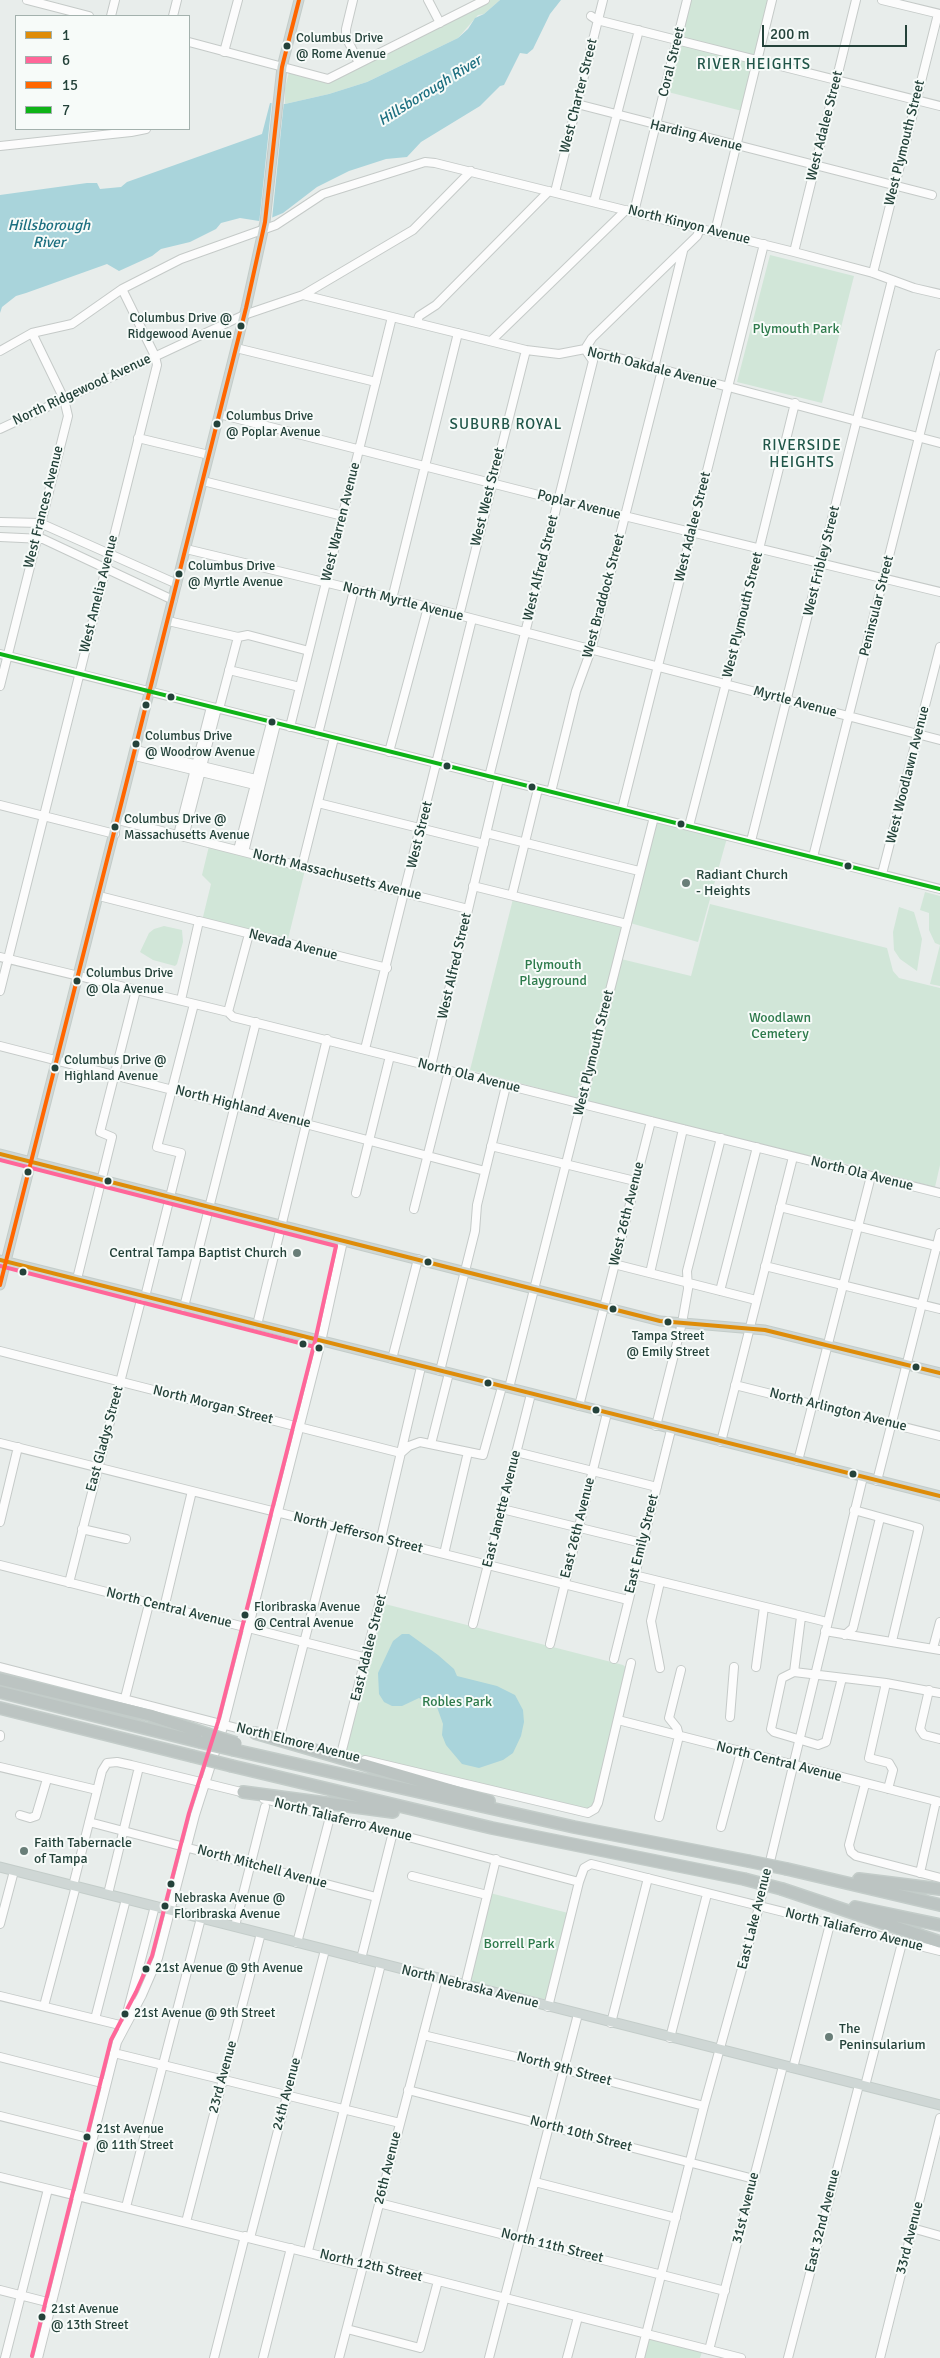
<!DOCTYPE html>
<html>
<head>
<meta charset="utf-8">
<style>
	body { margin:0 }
	#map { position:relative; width:940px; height:2358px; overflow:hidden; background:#e8edeb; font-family:Signika,sans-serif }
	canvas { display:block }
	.legend { position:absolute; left:15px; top:15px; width:175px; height:115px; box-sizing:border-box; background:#f7fbf9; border:1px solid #a3b1ad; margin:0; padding:6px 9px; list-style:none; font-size:15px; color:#24423a }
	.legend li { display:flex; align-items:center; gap:10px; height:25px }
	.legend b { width:25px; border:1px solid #a3b1ad }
	.scale { position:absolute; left:762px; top:25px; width:145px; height:22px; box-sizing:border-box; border:2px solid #24423a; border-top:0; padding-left:6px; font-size:15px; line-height:18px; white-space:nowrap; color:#24423a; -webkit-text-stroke:4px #f7fbf9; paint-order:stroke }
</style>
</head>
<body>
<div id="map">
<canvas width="940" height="2358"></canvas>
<ul class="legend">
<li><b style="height:6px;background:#de8c09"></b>1</li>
<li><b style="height:6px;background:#f69"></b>6</li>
<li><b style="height:6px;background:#f60"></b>15</li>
<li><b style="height:6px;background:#0eb317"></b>7</li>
</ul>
<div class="scale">200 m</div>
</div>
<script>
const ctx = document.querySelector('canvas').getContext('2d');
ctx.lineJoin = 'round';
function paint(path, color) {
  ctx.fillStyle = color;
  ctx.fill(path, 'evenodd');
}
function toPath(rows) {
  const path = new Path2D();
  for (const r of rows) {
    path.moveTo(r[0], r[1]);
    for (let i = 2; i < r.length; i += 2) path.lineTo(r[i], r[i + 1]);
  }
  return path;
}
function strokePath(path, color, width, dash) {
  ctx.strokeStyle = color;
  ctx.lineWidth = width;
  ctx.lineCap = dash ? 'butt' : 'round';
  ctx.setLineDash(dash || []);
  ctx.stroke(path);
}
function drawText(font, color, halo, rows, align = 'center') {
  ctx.font = font + ' Signika,sans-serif';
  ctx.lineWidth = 4;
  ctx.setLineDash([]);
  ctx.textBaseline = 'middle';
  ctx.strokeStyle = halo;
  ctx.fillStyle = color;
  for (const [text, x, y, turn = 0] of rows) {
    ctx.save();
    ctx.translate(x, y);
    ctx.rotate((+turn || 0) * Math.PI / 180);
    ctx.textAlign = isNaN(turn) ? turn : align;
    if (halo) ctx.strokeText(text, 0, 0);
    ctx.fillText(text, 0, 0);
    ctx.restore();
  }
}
paint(toPath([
	[490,0,500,0,484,14,478,15,458,38,367,82,329,94,285,104,285,88,289,72,329,81,479,8],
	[691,0,769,0,742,111,668,92],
	[770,255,854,276,822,403,737,382],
	[656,820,727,838,698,942,630,923],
	[209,846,305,870,287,943,202,921,211,884,202,875],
	[925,892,940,896,940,986,930,984,940,945,935,943,929,930,929,913,920,910],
	[513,899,618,925,622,928,623,932,580,1099,470,1070],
	[710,904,887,948,893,971,899,978,940,988,940,1165,935,1187,824,1158,798,1154,586,1102,621,959,691,976],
	[899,907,914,912,922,939,917,971,900,959,894,950,893,932],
	[164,926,182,930,183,942,177,964,175,966,153,960,140,952,149,933,154,929],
	[385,1604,623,1665,628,1669,595,1800,592,1806,585,1810,439,1777,346,1751],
	[490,1893,568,1913,548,2000,468,1982],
	[648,2338,702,2352,700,2358,643,2358]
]), '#d1e6d8');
paint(toPath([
	[500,0,561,0,550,14,533,49,527,54,520,53,504,85,500,86,480,106,421,142,407,157,386,159,349,171,317,187,283,213,271,218,259,221,240,218,221,223,216,229,190,242,161,249,152,256,119,271,107,264,26,293,16,296,2,307,0,313,0,195,87,183,97,183,100,189,121,187,127,182,262,134,270,103,285,104,329,94,367,82,458,38,468,29,475,18,484,14],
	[402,1634,409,1634,438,1655,454,1669,457,1676,497,1686,515,1695,523,1710,524,1722,521,1736,513,1753,503,1760,479,1768,462,1764,446,1745,442,1735,443,1724,437,1707,419,1698,402,1706,392,1706,384,1702,379,1694,378,1673,393,1641]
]), '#a9d4db');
paint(toPath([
	[272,100,284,101,272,219,259,224]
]), '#e8edeb');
const minor = toPath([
	[27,0,89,16],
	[353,0,346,29,346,37,359,63],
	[428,0,440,23],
	[882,0,940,14],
	[111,16,115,0],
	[173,16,177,0],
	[591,16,597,20,940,106],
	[189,42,328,79,485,0],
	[224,52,238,0],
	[577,104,932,195],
	[0,146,131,132,146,129],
	[555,192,603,0],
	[594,202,639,30],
	[634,212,687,0],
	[715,232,772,0],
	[794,252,856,0],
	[873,273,938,14],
	[303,295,526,350,559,354,585,349,940,443],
	[417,323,419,316,436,305,549,191],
	[491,341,626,210],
	[236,348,376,382],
	[0,351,32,333,72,324,122,289,181,259,276,225,323,194,425,162,435,163,794,252,873,273,914,288,940,294],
	[654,368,683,251],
	[219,414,558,500,940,592],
	[0,429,244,315,303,295,413,230,471,171],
	[138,438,209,455],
	[203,481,343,516],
	[0,522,40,523,177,584],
	[0,537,43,539,173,600],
	[186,549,428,607,940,740],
	[392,599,458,333],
	[459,616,526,350],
	[168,621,238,637,248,635,309,651],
	[0,654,940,889],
	[229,670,300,687],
	[0,686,68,416,64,399,32,333],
	[219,709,238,637],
	[290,727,392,317],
	[318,734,354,590],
	[136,750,260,780],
	[389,752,428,607],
	[135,756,259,786],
	[489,777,593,361,585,349,592,338,697,236,700,229],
	[551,792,576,691,591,650,662,370],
	[318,803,484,844],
	[0,805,115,834],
	[622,809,764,244],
	[118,820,468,909],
	[689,826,726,683,795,403],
	[486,833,639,871],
	[178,835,211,707],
	[184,837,217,708],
	[751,841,892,280],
	[238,850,271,723],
	[244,852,276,724],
	[813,857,940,354],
	[302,866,334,738],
	[882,874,940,647],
	[473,886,627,924],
	[512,895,538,789],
	[99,896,194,920],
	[0,957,228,1012,233,1017,940,1193],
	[0,991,157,365,155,356,122,289],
	[181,1000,199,921,387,968],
	[228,1012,249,934],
	[0,1046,306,1124,485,1171],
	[365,1049,472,619],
	[431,1066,499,779],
	[491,1146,635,1181],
	[356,1193,390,1056],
	[780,1207,940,1247],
	[414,1209,449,1071],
	[614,1264,756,1300],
	[765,1266,940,1309],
	[650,1273,683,1129],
	[77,1279,112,1137,100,1132,136,990],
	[720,1291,757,1147],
	[145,1297,181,1153,157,1147,194,1004],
	[184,1307,256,1022],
	[257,1325,327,1039],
	[0,1351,401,1453],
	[392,1359,418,1259],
	[440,1371,475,1231,477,1205,506,1086],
	[735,1385,940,1436],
	[509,1388,654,817],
	[579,1406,651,1121],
	[656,1426,682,1323,688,1289,687,1271,721,1138],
	[721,1442,793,1157],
	[0,1443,628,1600],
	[431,1444,449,1373],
	[516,1452,657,1487],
	[401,1453,409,1446,420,1442,483,1455,502,1387],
	[798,1461,871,1176],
	[877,1481,940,1233],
	[502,1509,642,1543],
	[854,1510,919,1528,892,1641],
	[0,1522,18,1447],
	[82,1529,126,1539],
	[381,1538,421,1367],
	[444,1554,468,1452],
	[0,1565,367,1658],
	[634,1575,827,1622],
	[69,1583,142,1296],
	[164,1608,192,1491],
	[473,1624,531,1394],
	[825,1631,940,1650],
	[845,1635,853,1628,880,1518],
	[550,1644,607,1413],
	[933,1648,940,1622],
	[614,1659,671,1430],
	[0,1667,260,1734],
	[756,1667,764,1607],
	[660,1668,651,1621,660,1582],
	[794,1672,782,1678,771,1729,774,1732,818,1745,826,1742,842,1678],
	[794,1672,886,1683,940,1693],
	[794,1672,801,1617],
	[886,1683,869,1758,889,1763,893,1770,888,1789],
	[929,1690,920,1729,924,1735,940,1739],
	[125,1698,149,1604],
	[730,1717,734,1667],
	[618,1720,940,1802],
	[281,1732,334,1526],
	[0,1735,0,1737],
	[341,1754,395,1542],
	[365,1760,588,1813,595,1809,598,1803,631,1663],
	[0,1767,97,1790],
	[865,1784,849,1845,851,1852,856,1856,940,1878],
	[264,1799,579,1882],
	[20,1815,30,1818,36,1816,47,1779],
	[659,1817,679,1736,677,1728,669,1718,681,1670],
	[89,1822,376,1897],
	[721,1827,741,1752],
	[920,1873,936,1801],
	[412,1876,487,1895],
	[73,1886,102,1771,107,1763,117,1762,131,1765,245,1793],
	[108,1894,139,1767],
	[0,1924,14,1871],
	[235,1926,265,1807],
	[297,1943,330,1817],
	[361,1959,393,1832],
	[465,1986,496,1859],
	[0,1996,124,2026],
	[44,2006,76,1886],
	[548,2007,579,1882,584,1868,591,1864,940,1951],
	[126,2017,155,1906],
	[95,2019,126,1899],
	[611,2023,648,1878],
	[423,2035,516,2057,704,2106],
	[670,2038,707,1894],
	[114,2053,400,2123],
	[0,2057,106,2084],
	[793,2068,830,1924],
	[865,2086,902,1943],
	[408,2090,754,2179],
	[0,2116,92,2139],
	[0,2177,354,2264,364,2262,741,2358],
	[535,2182,676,2218],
	[379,2203,725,2291],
	[126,2207,201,1918],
	[186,2222,261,1933],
	[912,2228,940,2236],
	[250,2238,325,1950],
	[308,2251,381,1964],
	[0,2290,51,2303],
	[347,2329,420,2348,438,2281],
	[709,2350,783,2066],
	[5,2358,48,2189],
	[38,2358,117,2042,142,1995,158,1958,195,1815,224,1724,321,1342,343,1241],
	[214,2358,245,2236],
	[263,2358,291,2248],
	[339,2358,438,1978],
	[489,2358,578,2014],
	[567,2358,578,2317],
	[640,2358,704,2106,759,1907,863,1477],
	[788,2358,859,2085],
	[880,2358,940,2118]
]);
const major = toPath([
	[0,1154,660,1321,765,1330,940,1373],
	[0,1260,940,1496],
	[0,1285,246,308,265,222,282,67,299,0],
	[0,1867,940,2105]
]);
const highway = toPath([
	[0,1679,150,1715,207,1734],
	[0,1692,200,1742],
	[0,1708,192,1756],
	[255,1733,489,1801],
	[234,1750,574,1827,748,1861],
	[232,1766,492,1828,744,1879],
	[243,1792,393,1812],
	[787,1869,940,1905],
	[859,1879,940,1889],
	[782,1889,940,1942],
	[855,1907,940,1925]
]);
strokePath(minor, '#c5cac8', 10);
strokePath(major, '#c3ccc9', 11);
strokePath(highway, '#c3ccc9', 14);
strokePath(minor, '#fcfcfc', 8);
strokePath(major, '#cfd7d5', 9);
strokePath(highway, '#bcc4c2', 11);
const highwayBridge = toPath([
	[207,1734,236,1743],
	[200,1742,234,1750],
	[192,1756,232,1766],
	[748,1861,787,1869],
	[744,1879,782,1889]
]);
strokePath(highwayBridge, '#c3ccc9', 14, []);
strokePath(highwayBridge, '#bcc4c2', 11);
strokePath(toPath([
	[0,1154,660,1321,765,1330,940,1373],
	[0,1260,940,1496]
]), '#de8c09', 4);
strokePath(toPath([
	[0,1160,336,1246,315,1341,218,1722,189,1813,152,1956,136,1992,111,2040,32,2356],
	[0,1266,319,1348]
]), '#f69', 4);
strokePath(toPath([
	[0,1285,246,308,265,222,282,67,299,0]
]), '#f60', 4);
strokePath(toPath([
	[0,654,940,889]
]), '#0eb317', 4);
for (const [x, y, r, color] of [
	[287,46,4.5,"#24423a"],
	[241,326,4.5,"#24423a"],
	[217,424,4.5,"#24423a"],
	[179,574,4.5,"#24423a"],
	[171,697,4.5,"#24423a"],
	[146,705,4.5,"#24423a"],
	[272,722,4.5,"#24423a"],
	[136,744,4.5,"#24423a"],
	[447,766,4.5,"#24423a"],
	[532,787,4.5,"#24423a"],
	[681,824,4.5,"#24423a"],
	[115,827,4.5,"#24423a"],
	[848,866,4.5,"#24423a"],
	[686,883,5,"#697e78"],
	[77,981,4.5,"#24423a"],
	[55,1068,4.5,"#24423a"],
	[28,1172,4.5,"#24423a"],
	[108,1181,4.5,"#24423a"],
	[297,1253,5,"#697e78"],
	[428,1262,4.5,"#24423a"],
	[23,1272,4.5,"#24423a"],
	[613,1309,4.5,"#24423a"],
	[668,1322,4.5,"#24423a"],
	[303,1344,4.5,"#24423a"],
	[319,1348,4.5,"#24423a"],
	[916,1367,4.5,"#24423a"],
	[488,1383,4.5,"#24423a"],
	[596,1410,4.5,"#24423a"],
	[853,1474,4.5,"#24423a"],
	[245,1615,4.5,"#24423a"],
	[24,1851,5,"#697e78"],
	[171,1884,4.5,"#24423a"],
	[165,1906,4.5,"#24423a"],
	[146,1969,4.5,"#24423a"],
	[125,2014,4.5,"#24423a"],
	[829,2037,5,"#697e78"],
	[87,2137,4.5,"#24423a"],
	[42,2317,4.5,"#24423a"]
]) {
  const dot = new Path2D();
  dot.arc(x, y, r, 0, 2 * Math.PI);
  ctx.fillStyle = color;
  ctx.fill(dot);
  strokePath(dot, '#f7fbf9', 2);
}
drawText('13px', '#24423a', '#f7fbf9', [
	["Columbus Drive",296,39],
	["@ Rome Avenue",296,55],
	["Columbus Drive @",232,319,"right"],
	["Ridgewood Avenue",232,335,"right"],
	["Columbus Drive",226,417],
	["@ Poplar Avenue",226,433],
	["Columbus Drive",188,567],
	["@ Myrtle Avenue",188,583],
	["Columbus Drive",145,737],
	["@ Woodrow Avenue",145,753],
	["Columbus Drive @",124,820],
	["Massachusetts Avenue",124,836],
	["Columbus Drive",86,974],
	["@ Ola Avenue",86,990],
	["Columbus Drive @",64,1061],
	["Highland Avenue",64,1077],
	["Tampa Street",668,1337,"center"],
	["@ Emily Street",668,1353,"center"],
	["Floribraska Avenue",254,1608],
	["@ Central Avenue",254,1624],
	["Nebraska Avenue @",174,1899],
	["Floribraska Avenue",174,1915],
	["21st Avenue @ 9th Avenue",155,1969],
	["21st Avenue @ 9th Street",134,2014],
	["21st Avenue",96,2130],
	["@ 11th Street",96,2146],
	["21st Avenue",51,2310],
	["@ 13th Street",51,2326]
], 'left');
drawText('14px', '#24423a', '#f7fbf9', [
	["Coral Street",672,62,-76],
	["West Charter Street",579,96,-76],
	["West Adalee Street",825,126,-76],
	["Harding Avenue",696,136,14],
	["West Plymouth Street",905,143,-76],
	["North Kinyon Avenue",689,225,14],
	["North Oakdale Avenue",652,368,14],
	["North Ridgewood Avenue",82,390,-25],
	["West West Street",488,497,-76],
	["Poplar Avenue",579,505,14],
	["West Frances Avenue",44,507,-76],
	["West Warren Avenue",341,522,-76],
	["West Adalee Street",693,527,-76],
	["West Fribley Street",822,561,-76],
	["West Alfred Street",541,568,-76],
	["West Amelia Avenue",99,594,-76],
	["West Braddock Street",604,596,-75],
	["North Myrtle Avenue",403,602,14],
	["Peninsular Street",877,606,-76],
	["West Plymouth Street",743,615,-76],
	["Myrtle Avenue",795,702,15],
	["West Woodlawn Avenue",908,775,-76],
	["West Street",420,835,-76],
	["North Massachusetts Avenue",337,875,14],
	["Nevada Avenue",293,945,14],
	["West Alfred Street",455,966,-77],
	["West Plymouth Street",594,1053,-76],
	["North Ola Avenue",469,1076,14],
	["North Highland Avenue",243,1107,14],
	["North Ola Avenue",862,1174,14],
	["West 26th Avenue",627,1214,-76],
	["North Morgan Street",213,1405,14],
	["North Arlington Avenue",838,1410,14],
	["East Gladys Street",105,1439,-75],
	["East Janette Avenue",502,1509,-76],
	["East 26th Avenue",578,1528,-76],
	["North Jefferson Street",358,1533,14],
	["East Emily Street",642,1544,-76],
	["North Central Avenue",169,1608,14],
	["East Adalee Street",369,1648,-76],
	["North Elmore Avenue",298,1743,14],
	["North Central Avenue",779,1762,14],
	["North Taliaferro Avenue",343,1820,14],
	["North Mitchell Avenue",262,1867,15],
	["East Lake Avenue",755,1919,-76],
	["North Taliaferro Avenue",854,1930,14],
	["North Nebraska Avenue",470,1987,14],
	["North 9th Street",564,2069,15],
	["23rd Avenue",223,2077,-75],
	["24th Avenue",287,2094,-75],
	["North 10th Street",581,2134,15],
	["26th Avenue",388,2168,-76],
	["31st Avenue",746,2208,-76],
	["East 32nd Avenue",823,2221,-76],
	["33rd Avenue",910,2238,-76],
	["North 11th Street",552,2246,14],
	["North 12th Street",371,2266,13]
]);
drawText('14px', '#2d7a4b', '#f7fbf9', [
	["Plymouth Park",796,329],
	["Plymouth",553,965],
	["Playground",553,981],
	["Woodlawn",780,1018],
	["Cemetery",780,1034],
	["Robles Park",457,1702],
	["Borrell Park",519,1944]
]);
drawText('14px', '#24423a', '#f7fbf9', [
	["Radiant Church",696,875],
	["- Heights",696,891],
	["Central Tampa Baptist Church",287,1253,"right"],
	["Faith Tabernacle",34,1843],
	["of Tampa",34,1859],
	["The",839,2029],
	["Peninsularium",839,2045]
], 'left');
ctx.letterSpacing = '1px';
drawText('15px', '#1f5548', '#f7fbf9', [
	["RIVER HEIGHTS",754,65],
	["SUBURB ROYAL",506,425],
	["RIVERSIDE",802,446],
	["HEIGHTS",802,463]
]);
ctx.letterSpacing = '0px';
drawText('italic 15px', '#1c6f80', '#f7fbf9', [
	["Hillsborough River",430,91,-32],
	["Hillsborough",49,226],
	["River",49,243]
]);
</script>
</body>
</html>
